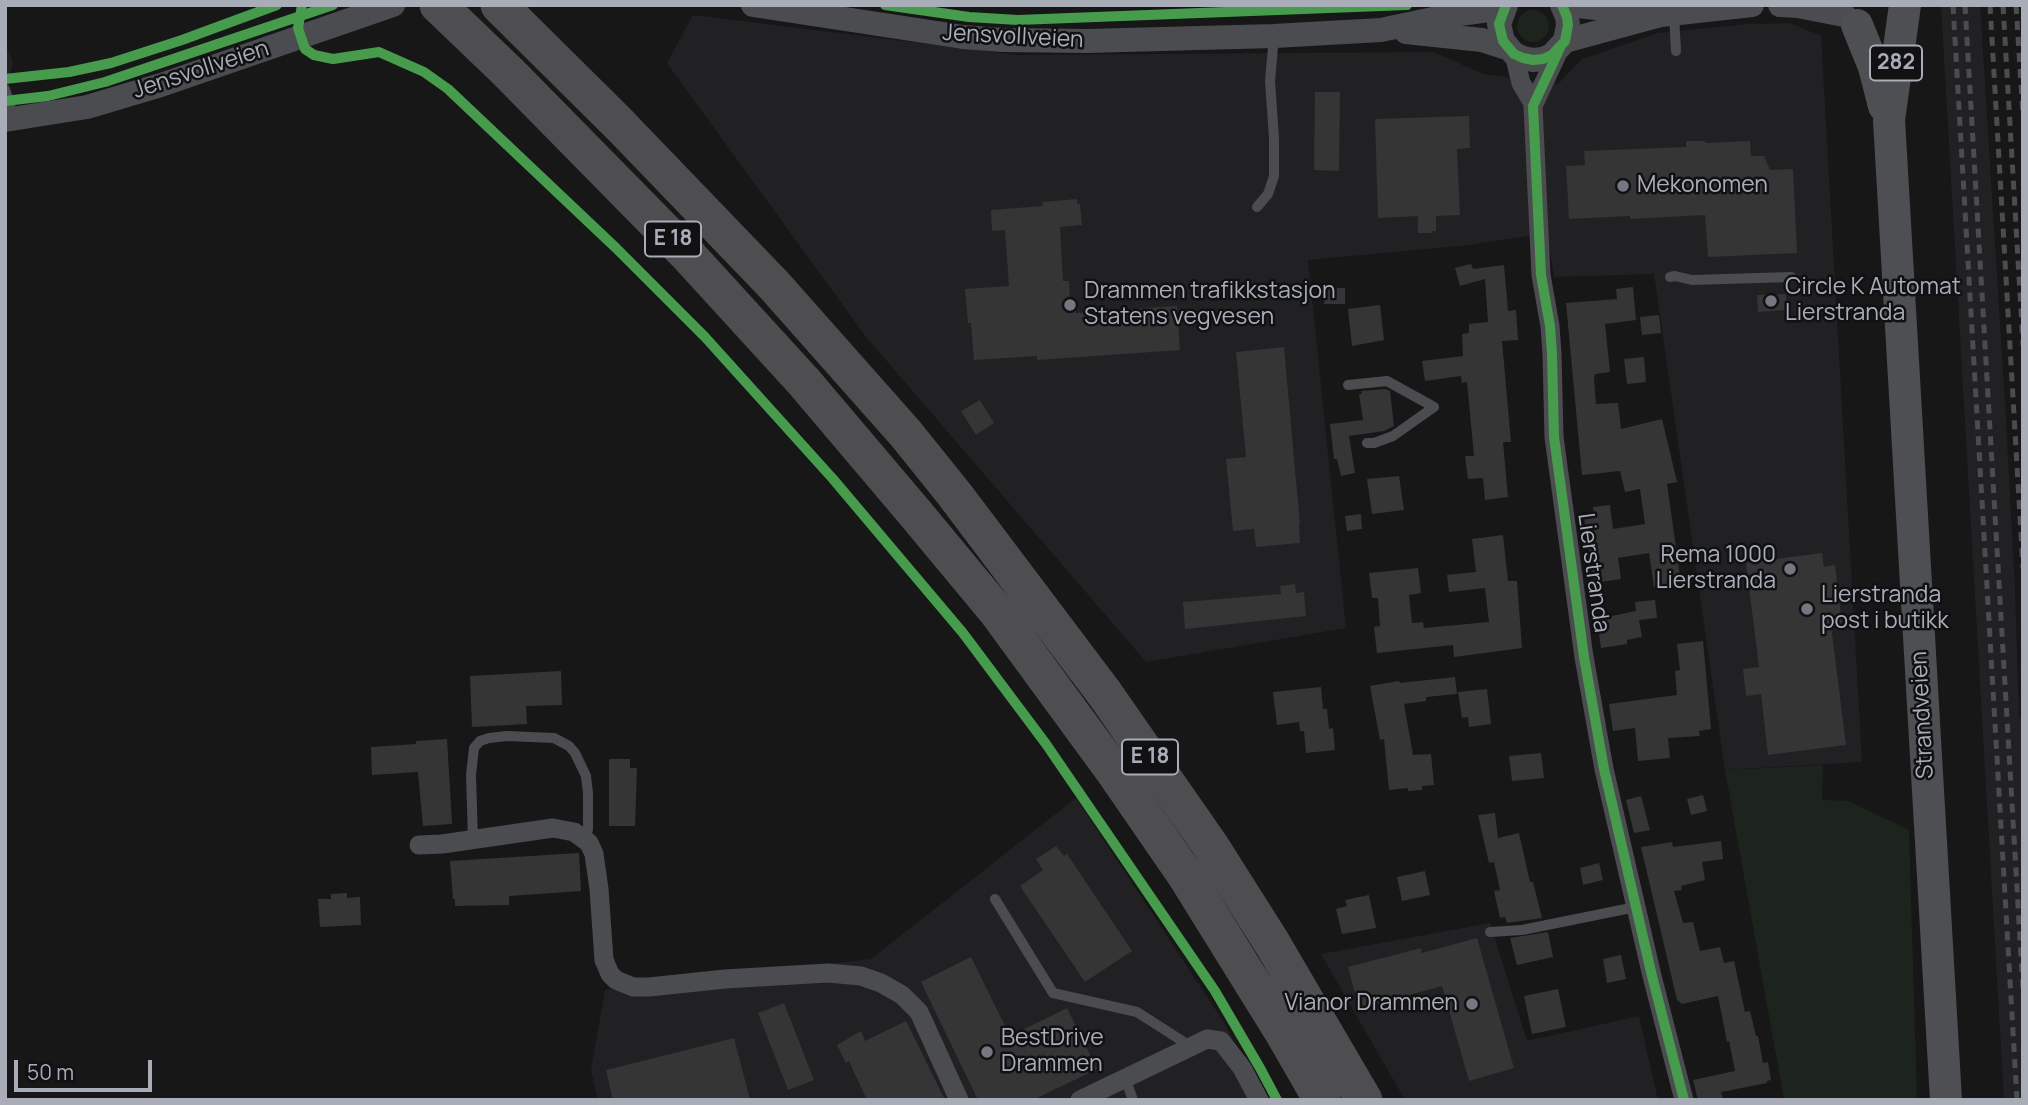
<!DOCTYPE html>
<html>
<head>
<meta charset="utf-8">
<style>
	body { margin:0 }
	#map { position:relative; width:2028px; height:1105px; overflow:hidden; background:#171717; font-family:Manrope,sans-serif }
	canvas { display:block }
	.frame { position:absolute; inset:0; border:7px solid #a8adb8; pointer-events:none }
	.scale { position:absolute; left:14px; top:1060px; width:138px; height:32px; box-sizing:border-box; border:4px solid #a8adb8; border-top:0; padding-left:9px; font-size:21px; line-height:24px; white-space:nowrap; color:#a8adb8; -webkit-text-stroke:5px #111113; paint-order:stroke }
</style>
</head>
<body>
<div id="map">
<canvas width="2028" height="1105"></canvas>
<div class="frame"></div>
<div class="scale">50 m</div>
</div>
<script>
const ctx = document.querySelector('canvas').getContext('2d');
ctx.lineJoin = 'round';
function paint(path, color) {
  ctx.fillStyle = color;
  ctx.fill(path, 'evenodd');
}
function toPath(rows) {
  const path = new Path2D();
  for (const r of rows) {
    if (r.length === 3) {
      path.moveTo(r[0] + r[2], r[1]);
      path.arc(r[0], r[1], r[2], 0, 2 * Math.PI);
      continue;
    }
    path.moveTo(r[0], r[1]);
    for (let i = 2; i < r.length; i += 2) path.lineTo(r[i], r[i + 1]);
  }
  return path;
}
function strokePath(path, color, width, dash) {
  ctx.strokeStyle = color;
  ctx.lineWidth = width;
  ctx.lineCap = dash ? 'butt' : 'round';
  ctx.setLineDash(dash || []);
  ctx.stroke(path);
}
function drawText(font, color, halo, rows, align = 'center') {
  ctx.font = font + ' Manrope,sans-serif';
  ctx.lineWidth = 5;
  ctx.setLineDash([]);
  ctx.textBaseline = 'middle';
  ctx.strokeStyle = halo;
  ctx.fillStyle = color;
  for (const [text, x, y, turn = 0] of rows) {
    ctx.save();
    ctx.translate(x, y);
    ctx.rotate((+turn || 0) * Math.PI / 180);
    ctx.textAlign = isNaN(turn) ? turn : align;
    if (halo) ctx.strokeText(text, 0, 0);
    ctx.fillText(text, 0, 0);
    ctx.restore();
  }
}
paint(toPath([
	[1941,5,1980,5,2006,420,2015,588,2019,718,2023,719,2023,1100,2004,1100],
	[693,15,1018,55,1434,52,1483,74,1558,84,1582,59,1658,33,1749,24,1790,23,1821,36,1862,762,1725,770,1654,274,1554,277,1547,233,1469,245,1308,260,1346,628,1146,662,866,337,667,63],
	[5,45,13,61,5,100],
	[1076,798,1227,1027,1259,1100,598,1100,591,1070,605,990,871,959],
	[1490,923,1527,1041,1639,1016,1658,1100,1405,1100,1321,954]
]), '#212123');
paint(toPath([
	[1533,26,16],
	[1823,765,1822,800,1848,801,1909,830,1917,1100,1784,1100,1725,770]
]), '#1d241e');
paint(toPath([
	[1315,92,1340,92,1339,171,1314,170],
	[1469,116,1470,148,1457,149,1460,215,1436,216,1436,231,1432,231,1432,233,1418,233,1418,216,1378,218,1375,119],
	[1686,141,1705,141,1705,143,1750,141,1751,156,1764,156,1770,170,1793,169,1797,253,1708,257,1705,215,1630,219,1630,216,1569,219,1566,166,1585,165,1584,151,1686,147],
	[1077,199,1077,204,1080,204,1082,225,1060,227,1063,281,1069,281,1070,301,1075,301,1076,313,1177,306,1180,350,1037,360,1037,356,974,360,971,323,968,323,965,289,1009,286,1005,230,992,231,991,210,1043,206,1042,202],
	[1471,264,1473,269,1504,265,1508,311,1516,310,1518,340,1502,341,1511,442,1503,442,1508,497,1485,500,1483,478,1468,479,1465,456,1474,456,1467,382,1462,383,1461,376,1425,381,1422,361,1463,356,1462,334,1469,333,1469,324,1488,322,1485,279,1460,286,1455,268],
	[1633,287,1636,320,1605,324,1610,372,1595,374,1594,377,1596,404,1618,403,1621,429,1662,419,1677,482,1667,484,1681,583,1654,587,1649,553,1618,558,1621,579,1594,583,1584,518,1594,516,1593,507,1610,505,1613,529,1645,524,1640,489,1625,492,1620,471,1582,475,1566,303,1617,299,1616,289],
	[1325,288,1345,288,1345,304,1324,304],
	[1786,294,1786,310,1758,312,1757,295],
	[1380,305,1384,340,1352,346,1348,309],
	[1659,315,1661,333,1642,335,1640,317],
	[1284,347,1300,525,1299,525,1300,543,1256,547,1254,529,1233,531,1226,459,1246,457,1236,352],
	[1644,357,1646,382,1627,384,1624,359],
	[1385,389,1390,391,1394,426,1384,431,1349,436,1355,473,1341,476,1337,459,1334,459,1330,424,1363,420,1359,394,1362,394,1361,391],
	[980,400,994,423,976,435,961,411],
	[1399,476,1404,510,1372,514,1367,479],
	[1361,514,1362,529,1347,531,1345,516],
	[1503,535,1508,581,1517,581,1522,648,1454,657,1453,645,1377,653,1374,627,1380,626,1378,598,1372,598,1369,573,1418,568,1421,593,1409,595,1412,623,1423,622,1424,628,1489,622,1485,588,1449,592,1447,575,1476,572,1472,539],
	[1822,553,1824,567,1835,565,1842,623,1831,625,1846,745,1768,755,1761,694,1746,696,1743,669,1759,667,1746,563],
	[1295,584,1296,593,1304,592,1306,616,1185,629,1183,602,1281,594,1280,586],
	[1655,600,1657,618,1639,620,1642,637,1627,640,1627,644,1601,648,1597,619,1636,611,1635,602],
	[1703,641,1711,729,1699,731,1700,736,1668,738,1670,758,1638,761,1635,728,1613,731,1609,704,1677,695,1675,671,1680,670,1677,644],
	[561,671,562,705,526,706,527,724,472,727,470,676],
	[1455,677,1457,694,1426,697,1426,701,1404,704,1413,755,1431,754,1434,785,1422,786,1422,790,1408,791,1408,788,1389,790,1384,739,1380,740,1370,686,1399,681,1400,683],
	[1321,687,1323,709,1327,709,1329,729,1333,728,1335,750,1306,753,1304,731,1300,731,1299,722,1277,725,1273,692],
	[1487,689,1491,724,1469,727,1468,717,1462,718,1458,692],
	[447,739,452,824,423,826,418,772,372,775,371,747,416,744,416,741],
	[1541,753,1544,778,1512,781,1509,756],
	[609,759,630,759,630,768,637,768,635,826,609,826],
	[1703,795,1707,811,1691,815,1687,799],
	[1641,796,1650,830,1634,833,1626,800],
	[1495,813,1498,838,1519,833,1530,882,1533,882,1542,918,1507,923,1505,917,1500,918,1494,891,1500,890,1494,862,1489,863,1478,815],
	[1721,841,1723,859,1702,862,1705,880,1681,886,1682,890,1674,891,1683,923,1693,922,1700,951,1720,947,1724,963,1734,961,1745,1012,1750,1011,1756,1036,1758,1036,1763,1063,1768,1062,1771,1080,1767,1081,1767,1083,1721,1092,1723,1100,1698,1100,1693,1080,1735,1071,1729,1041,1727,1042,1718,996,1682,1004,1677,1000,1641,847,1672,842,1673,847],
	[1056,846,1064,856,1067,854,1132,951,1085,982,1020,886,1043,870,1036,859],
	[579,853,581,891,509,896,509,905,455,906,455,899,453,899,450,861],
	[1599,863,1603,880,1583,885,1580,868],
	[1425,871,1430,895,1402,901,1397,877],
	[347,893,347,898,360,897,361,925,320,927,318,899,331,899,331,894],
	[1369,895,1376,928,1342,934,1336,909,1347,906,1345,900],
	[1548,932,1553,957,1517,965,1510,938],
	[1477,938,1514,1068,1469,1081,1442,986,1359,1009,1348,967,1421,948,1422,953],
	[1621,955,1626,979,1607,983,1603,959],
	[971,957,1010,1036,1067,1008,1097,1069,1033,1100,978,1100,921,982],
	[1558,989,1566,1027,1532,1034,1524,996],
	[784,1003,814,1080,788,1090,758,1013],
	[906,1021,945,1100,867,1100,849,1061,846,1063,837,1045,861,1031,865,1041],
	[734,1038,750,1100,613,1100,606,1070]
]), '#353536');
strokePath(toPath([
	[1674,14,1676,51],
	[5,89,14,118],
	[1257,207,1268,194,1274,176,1274,138,1270,81,1274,36],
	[1670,277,1675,276,1692,280,1791,277],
	[1348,385,1387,381,1434,407],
	[1367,443,1374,443,1393,436,1434,407],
	[473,840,471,775,474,748,480,741,489,738,507,736,554,738,569,746,575,753,586,776,588,793,588,829,586,839],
	[995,899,1053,993,1137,1012,1190,1046],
	[1490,932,1522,930,1636,907],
	[1125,1078,1133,1100]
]), '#4b4c50', 10);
strokePath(toPath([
	[1560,48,1533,106,1541,275,1550,326,1552,354,1554,437,1584,657,1604,769,1652,976,1684,1100],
	[1514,54,1521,83,1533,103],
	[419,845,442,844,553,828,574,832,589,843,594,854,599,889,604,960,610,974,616,980,633,987,649,987,725,979,828,973,861,976,881,983,902,995,919,1012,959,1100],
	[1080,1100,1207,1039,1221,1041,1242,1068,1259,1100]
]), '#4b4c50', 19);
strokePath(toPath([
	[753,5,963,37,1003,40,1087,41,1274,36,1381,30,1452,15,1504,8],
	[1506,5,1499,24,1503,41,1514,54,1523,58,1533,60,1543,59,1552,55,1565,41,1568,25,1567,17,1562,5],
	[1569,5,1643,13],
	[1780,5,1798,6,1844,15],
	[1406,32,1482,40,1507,48],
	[1565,41,1661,15,1752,5],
	[5,120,87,107,161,85,393,5]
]), '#4b4c50', 24);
strokePath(toPath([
	[1905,5,1889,120,1946,1100],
	[1857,25,1874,67,1884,106]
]), '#4d4f52', 32);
strokePath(toPath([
	[438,5,508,72,687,254,804,382,915,513,998,613,1113,770,1186,876,1284,1034,1322,1100],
	[499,5,620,125,774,285,906,434,955,495,1105,694,1210,845,1272,943,1364,1100]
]), '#4e4e51', 37);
strokePath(toPath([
	[1953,5,2017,1100],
	[1965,5,2023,990],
	[1990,5,2023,568],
	[2003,5,2023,345],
	[2016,5,2023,116]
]), '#4b4c4f', 5, [9, 7]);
strokePath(toPath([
	[302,5,298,28,305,49,314,55,333,59,379,52,424,72,448,89,616,248,705,337,833,479,963,633,1046,744,1215,991,1260,1068,1277,1100],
	[885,5,969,17,1018,20,1407,5],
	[1506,5,1499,24,1503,41,1514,54,1523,58,1533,60,1543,59,1552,55,1565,41,1568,25,1567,17,1562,5],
	[1560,48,1533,106,1541,275,1550,326,1552,354,1554,437,1584,657,1604,769,1652,976,1684,1100],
	[5,79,69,72,111,63,182,40,277,5],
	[5,101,48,96,105,82,333,5]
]), '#469c4c', 10);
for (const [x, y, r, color] of [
	[1623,186,7,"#757880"],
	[1771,301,7,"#757880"],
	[1070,305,7,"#757880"],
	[1790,569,7,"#757880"],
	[1807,609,7,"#757880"],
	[1472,1004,7,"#757880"],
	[987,1052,7,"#757880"]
]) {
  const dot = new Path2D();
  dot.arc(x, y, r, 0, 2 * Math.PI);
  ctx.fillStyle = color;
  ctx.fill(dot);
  strokePath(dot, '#111113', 2.5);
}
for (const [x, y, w] of [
	[1896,63,52],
	[673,239,56],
	[1150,757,56]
]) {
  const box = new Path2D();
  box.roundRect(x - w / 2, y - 17.5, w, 35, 5);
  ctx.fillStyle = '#111113';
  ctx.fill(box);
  strokePath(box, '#a8adb8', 2);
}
drawText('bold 21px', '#a8adb8', null, [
	["282",1896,63],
	["E 18",673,239],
	["E 18",1150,757]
]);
drawText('23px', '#a8adb8', '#111113', [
	["Jensvollveien",1013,37,3],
	["Jensvollveien",201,70,-18],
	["Lierstranda",1593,573,82],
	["Strandveien",1923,715,-93]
]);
drawText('23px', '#a8adb8', '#111113', [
	["Mekonomen",1637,186],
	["Circle K Automat",1785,288],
	["Lierstranda",1785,314],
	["Drammen trafikkstasjon",1084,292],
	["Statens vegvesen",1084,318],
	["Rema 1000",1776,556,"right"],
	["Lierstranda",1776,582,"right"],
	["Lierstranda",1821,596],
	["post i butikk",1821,622],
	["Vianor Drammen",1458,1004,"right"],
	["BestDrive",1001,1039],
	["Drammen",1001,1065]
], 'left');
</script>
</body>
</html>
